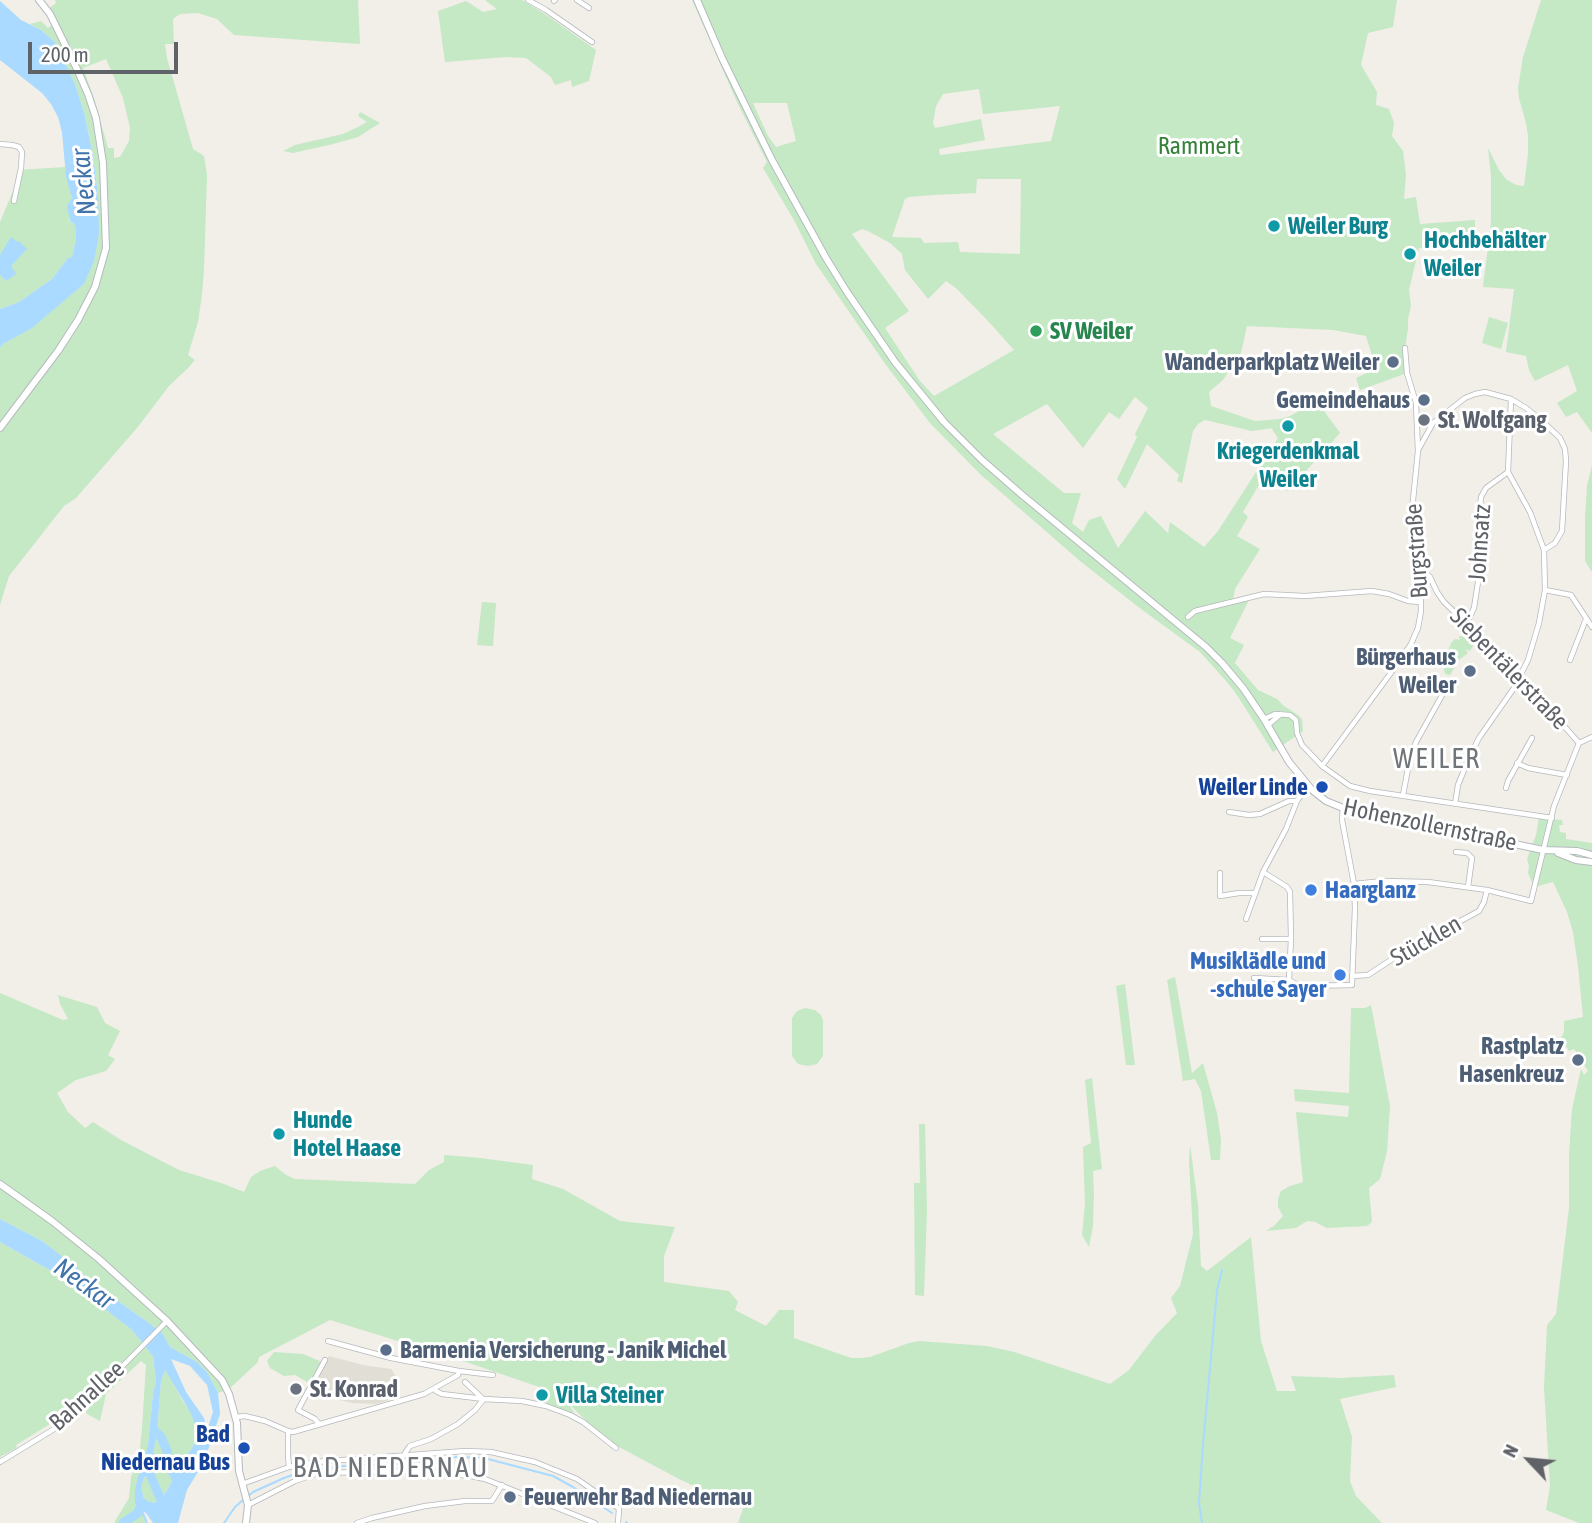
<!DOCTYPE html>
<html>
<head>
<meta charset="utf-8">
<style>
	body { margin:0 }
	#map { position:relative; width:1592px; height:1523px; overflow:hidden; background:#f1efe8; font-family:"Asap Condensed",sans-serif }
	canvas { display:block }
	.north { position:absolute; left:1494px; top:1425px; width:70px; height:70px; -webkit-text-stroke:5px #fff; paint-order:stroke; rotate:296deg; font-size:19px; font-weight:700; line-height:28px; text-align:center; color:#5f6368 }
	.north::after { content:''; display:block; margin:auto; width:24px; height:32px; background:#5f6368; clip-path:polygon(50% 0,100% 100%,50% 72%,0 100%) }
	.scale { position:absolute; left:28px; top:42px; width:150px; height:32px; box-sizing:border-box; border:4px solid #5f6368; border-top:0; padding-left:9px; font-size:21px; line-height:24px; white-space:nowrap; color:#5f6368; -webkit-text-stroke:5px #fff; paint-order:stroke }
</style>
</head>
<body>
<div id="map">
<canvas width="1592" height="1523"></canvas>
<div class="north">N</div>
<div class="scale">200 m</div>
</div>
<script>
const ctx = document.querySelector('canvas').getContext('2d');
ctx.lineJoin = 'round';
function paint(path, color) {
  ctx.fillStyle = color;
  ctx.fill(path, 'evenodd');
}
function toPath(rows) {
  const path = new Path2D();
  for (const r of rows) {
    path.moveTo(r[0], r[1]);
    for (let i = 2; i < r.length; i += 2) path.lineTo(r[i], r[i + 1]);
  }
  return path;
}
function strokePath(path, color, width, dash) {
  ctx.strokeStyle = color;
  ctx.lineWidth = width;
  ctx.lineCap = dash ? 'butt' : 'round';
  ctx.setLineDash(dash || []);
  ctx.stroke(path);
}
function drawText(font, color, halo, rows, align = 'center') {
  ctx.font = font + ' "Asap Condensed",sans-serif';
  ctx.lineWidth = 6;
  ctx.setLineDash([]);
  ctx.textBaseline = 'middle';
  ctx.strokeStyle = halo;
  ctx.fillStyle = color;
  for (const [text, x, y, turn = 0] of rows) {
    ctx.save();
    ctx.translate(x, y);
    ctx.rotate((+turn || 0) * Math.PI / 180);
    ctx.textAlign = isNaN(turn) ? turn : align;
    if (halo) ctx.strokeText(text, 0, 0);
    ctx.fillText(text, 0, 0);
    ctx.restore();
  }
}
paint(toPath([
	[329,1356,363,1365,391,1369,397,1378,396,1388,389,1391,389,1400,376,1404,352,1403,317,1395,321,1382,319,1375]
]), '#e1ded6');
paint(toPath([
	[55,0,358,0,360,44,234,35,217,19,198,13,180,14,173,19,174,44,165,44,167,58,193,149,204,156,207,175,204,270,202,294,198,322,188,355,195,360,188,368,169,386,137,428,76,498,64,506,9,576,0,605,0,348,3,344,32,327,84,284,98,195,93,156,85,116,75,84,55,42,41,30,30,24,41,21,48,28,53,24,46,11,56,3],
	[106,59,123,98,130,128,129,141,120,157,114,158,114,148,108,148,94,98,83,68],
	[485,0,522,0,545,14,596,50,589,81,572,87,571,80,555,85,551,77,526,58,506,57,445,62,438,11,466,1,483,12,497,9],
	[692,0,1397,0,1393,27,1368,33,1361,65,1377,92,1376,105,1389,109,1394,123,1392,136,1403,151,1406,175,1404,199,1416,197,1420,224,1475,220,1474,245,1419,248,1409,290,1411,306,1408,319,1408,329,1405,348,1407,373,1360,390,1356,378,1367,373,1364,367,1374,362,1366,336,1333,330,1247,326,1241,353,1223,380,1209,392,1211,406,1255,421,1280,419,1290,416,1320,400,1334,401,1322,408,1340,433,1288,491,1263,478,1243,512,1248,517,1237,536,1260,549,1235,589,1233,601,1251,596,1230,638,1244,645,1235,663,1258,690,1277,699,1284,706,1298,715,1302,719,1303,731,1273,752,1237,695,1227,682,1200,652,1137,606,1080,561,980,474,930,423,886,365,816,264,794,220,763,168,767,162,737,102],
	[979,89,983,114,1060,106,1051,141,940,155,939,149,985,140,981,119,935,128,933,123,936,106,943,94],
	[753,103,787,103,796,141,776,147,768,136],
	[977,179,1021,179,1020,254,960,252,958,242,924,243,921,238,892,237,905,199,909,197,933,195,976,193],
	[862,229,868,231,890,243,902,254,905,270,928,299,946,281,956,288,988,321,1014,350,934,396,920,381,885,328,909,311,852,234],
	[1135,397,1148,408,1135,434,1137,437,1117,479,1125,489,1147,444,1179,475,1177,481,1182,483,1193,431,1198,424,1205,420,1252,431,1273,428,1272,429,1278,438,1218,531,1204,547,1170,522,1168,533,1145,511,1118,548,1101,516,1089,520,1083,532,1072,523,1081,493,1064,493,993,434,1047,404,1083,448,1109,412,1119,419],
	[1541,0,1592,0,1592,433,1577,412,1566,417,1557,403,1577,391,1568,365,1535,381,1529,370,1526,356,1506,352,1514,289,1483,287,1491,222,1491,176,1488,148,1499,170,1507,180,1516,185,1524,186,1528,154,1528,136,1526,123,1519,98,1518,88,1523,57],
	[360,112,380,123,358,137,333,144,293,153,283,151,295,145,343,134,358,127,367,122,358,116],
	[65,167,72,198,69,221,75,225,76,239,72,257,68,258,52,279,19,302,0,309,0,222,13,191,18,170],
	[1489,317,1508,323,1501,349,1482,343],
	[1592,465,1592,572,1585,561,1585,518,1587,486],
	[482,602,496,603,493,646,477,645],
	[1468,631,1477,640,1470,651,1465,649,1468,653,1459,660,1450,675,1445,674,1444,668,1447,663,1446,657,1451,643,1455,639,1460,640,1459,637],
	[1539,818,1562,820,1563,825,1559,825,1560,832,1566,833,1566,839,1592,843,1592,1523,1579,1523,1546,1510,1550,1486,1544,1388,1547,1325,1556,1314,1569,1208,1569,1155,1572,1109,1581,1069,1584,1075,1588,1071,1574,1049,1569,1051,1561,1038,1564,1032,1564,1021,1583,1017,1578,966,1573,932,1567,912,1553,882,1534,887,1528,873,1529,866,1527,859,1536,835],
	[1175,977,1192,1073,1203,1063,1217,1113,1221,1140,1220,1160,1211,1160,1201,1091,1195,1079,1183,1081,1167,980],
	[1125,984,1135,1065,1126,1065,1116,986],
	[0,993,63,1020,68,1019,60,1004,58,995,97,1007,105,1023,120,1031,108,1055,115,1059,106,1071,76,1080,57,1093,68,1112,85,1128,93,1122,121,1140,179,1170,224,1184,244,1192,251,1177,260,1171,275,1166,286,1175,295,1179,415,1184,429,1170,444,1162,444,1155,480,1158,533,1165,532,1179,563,1189,620,1221,675,1227,664,1256,664,1282,729,1291,738,1302,735,1310,766,1326,779,1310,794,1310,794,1338,851,1358,861,1358,870,1357,909,1343,919,1341,987,1346,1014,1352,1110,1384,1129,1370,1155,1336,1177,1313,1171,1298,1180,1286,1193,1234,1189,1162,1190,1144,1198,1205,1201,1266,1207,1271,1251,1237,1261,1341,1277,1391,1296,1391,1291,1376,1340,1378,1394,1375,1396,1387,1340,1399,1352,1437,1350,1481,1356,1496,1382,1523,738,1523,744,1506,719,1498,679,1479,606,1440,571,1406,561,1399,570,1406,574,1413,573,1415,546,1404,548,1391,545,1389,469,1363,330,1320,259,1357,258,1362,229,1389,218,1393,207,1372,197,1362,170,1347,163,1334,149,1323,94,1284,75,1266,42,1241,0,1219],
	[1371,1005,1390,1106,1387,1151,1380,1179,1369,1188,1372,1222,1367,1226,1327,1228,1315,1222,1307,1221,1296,1228,1266,1231,1275,1225,1283,1216,1278,1207,1278,1199,1281,1191,1290,1186,1303,1182,1296,1112,1348,1117,1349,1106,1295,1101,1294,1089,1349,1093,1351,1008,1365,1008],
	[805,1008,815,1010,821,1015,823,1020,823,1056,817,1064,808,1066,798,1064,792,1056,792,1018,797,1011],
	[1092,1078,1102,1169,1093,1171,1094,1194,1093,1226,1089,1247,1082,1235,1085,1204,1083,1147,1091,1143,1085,1080],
	[919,1124,925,1124,927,1211,924,1296,915,1295,914,1183,920,1183],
	[0,1242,60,1276,87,1295,132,1330,153,1356,156,1381,153,1393,148,1446,135,1489,135,1503,138,1512,142,1511,147,1523,114,1523,129,1498,131,1477,139,1459,142,1428,146,1365,141,1361,106,1394,100,1421,87,1414,79,1395,74,1400,76,1404,58,1419,16,1445,17,1448,0,1457],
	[274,1352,303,1354,322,1362,309,1383,295,1375,284,1376,270,1368,267,1361],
	[165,1369,184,1403,189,1409,200,1435,175,1475,167,1491,155,1503,144,1500,141,1487,144,1478,150,1472,157,1433,161,1381]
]), '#c5e8c5');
paint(toPath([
	[0,1,21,20,41,30,55,42,75,84,85,116,93,156,98,195,99,233,94,261,84,284,32,328,3,344,0,348,0,309,19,302,52,279,68,258,72,257,76,239,75,225,70,221,67,206,72,198,66,177,62,132,58,117,51,104,42,93,0,60],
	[11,237,17,242,19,241,27,249,11,266,16,274,6,281,0,275,0,255],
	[0,1219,42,1241,75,1266,94,1284,149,1323,163,1334,170,1347,197,1362,207,1372,218,1393,220,1414,204,1462,187,1490,178,1523,153,1523,146,1513,142,1511,138,1513,135,1503,135,1489,138,1477,148,1446,153,1393,156,1381,153,1356,132,1330,87,1295,60,1276,0,1242],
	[171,1359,190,1366,207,1385,213,1412,207,1430,204,1418,186,1392],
	[165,1370,189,1410,200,1435,175,1475,167,1491,155,1503,144,1500,141,1487,144,1478,150,1472,157,1433,161,1381]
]), '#aadaff');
strokePath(toPath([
	[247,1497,253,1492,284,1478,301,1472,343,1466,398,1464,457,1457,484,1458,553,1476,573,1487,612,1513],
	[142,1511,147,1523],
	[626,1522,627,1523],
	[224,1523,235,1507,243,1500],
	[1202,1523,1199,1503,1203,1445,1217,1291,1222,1270]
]), '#aadaff', 2);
strokePath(toPath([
	[154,1430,161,1437,167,1451,169,1466,180,1485],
	[147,1467,160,1498,168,1504],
	[123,1523,138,1513,142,1502]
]), '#aadaff', 9);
const street = toPath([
	[528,0,546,10,592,42],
	[577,0,589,8],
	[554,1,555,0],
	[0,144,12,145,19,147,22,152,21,168,14,201],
	[1418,450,1433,423,1465,398,1475,394,1485,392,1511,399,1526,408,1540,419,1560,438,1565,449,1566,461,1562,531,1555,543,1544,550],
	[1545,590,1571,595,1592,627],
	[1188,617,1195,611,1264,594,1305,596,1372,591,1389,594,1408,601,1421,602],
	[1467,623,1474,608,1480,569,1480,507,1481,497,1486,488,1508,472],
	[1570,660,1586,619],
	[1264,719,1275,714,1290,715,1296,720,1297,733,1302,745,1322,766,1350,786,1370,791,1552,818],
	[1268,725,1281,714],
	[1579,743,1592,737],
	[1517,763,1528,768,1567,775],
	[1322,766,1396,666,1411,644,1418,628,1421,611,1420,568,1412,510,1418,451,1416,403,1407,373,1405,348],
	[1506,788,1508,781,1532,738],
	[1403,795,1410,758,1416,742,1450,681],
	[1455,804,1458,785,1469,758,1479,738,1514,688,1528,660,1539,623,1545,590,1544,550,1530,512,1508,472,1511,399],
	[1229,812,1249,815,1260,814,1289,801,1297,801],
	[1456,852,1467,853,1472,858,1468,887],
	[1263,872,1287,887,1290,892,1291,939,1289,980,1296,984,1306,986,1352,985,1355,908,1354,884,1342,820,1343,808],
	[1220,873,1220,896,1239,893,1255,893],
	[1354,884,1383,881,1428,882,1487,890,1531,901,1554,806,1579,743,1519,675,1444,602,1437,592,1430,577,1420,568],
	[1246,919,1263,872,1286,829,1297,801,1308,786],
	[1262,939,1291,939],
	[1352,976,1368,975,1403,952,1479,911,1484,902,1487,890],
	[1254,978,1289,980],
	[328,1341,391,1358,459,1371,493,1375],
	[465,1382,483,1399],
	[434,1389,436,1391,442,1394,484,1399,522,1401,546,1406,570,1415,583,1422,616,1448],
	[236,1417,245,1416,265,1421,288,1431],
	[319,1424,315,1419,298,1410,325,1360],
	[288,1431,293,1432,424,1394,458,1375,459,1371],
	[288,1431,288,1456,289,1467],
	[405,1455,405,1453,410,1446,431,1439,458,1424,475,1410,483,1400],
	[0,1462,59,1426,93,1396,167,1321],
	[242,1484,289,1467,315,1462,465,1451,491,1452,535,1462,577,1479,617,1507,619,1509,618,1523],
	[248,1505,295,1481,318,1473,409,1471,430,1472,471,1476,485,1479,595,1523],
	[357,1523,372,1518,425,1506,465,1501,492,1501,502,1485]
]);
const secondary = toPath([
	[697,0,722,58,772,160,826,258,847,292,895,362,944,422,982,460,1021,494,1206,647,1222,663,1243,688,1264,719,1289,762,1312,790,1326,801,1343,808,1543,850,1577,851,1592,855],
	[0,428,58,351,78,320,95,287,106,248,103,163,96,118,88,94,77,69,50,14,39,0],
	[1558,853,1576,860,1592,862],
	[0,1184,52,1221,99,1259,167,1321,222,1380,229,1394,237,1423,239,1471,248,1505,246,1523]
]);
strokePath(street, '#b5b8bc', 6);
strokePath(secondary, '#b6babf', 8);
strokePath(street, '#fff', 4.5);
strokePath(secondary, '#fff', 6);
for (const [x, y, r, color] of [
	[1274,226,7,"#0f9aa8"],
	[1410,254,7,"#0f9aa8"],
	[1036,331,7,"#2e9e5b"],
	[1393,362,7,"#5c6f8a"],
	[1424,400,7,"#5c6f8a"],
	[1424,420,7,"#6b7280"],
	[1288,426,7,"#0f9aa8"],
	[1470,671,7,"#5c6f8a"],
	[1322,787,7,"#1a4fb4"],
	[1311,890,7,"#3f7fe0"],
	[1340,975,7,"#3f7fe0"],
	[1578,1060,7,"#5c6f8a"],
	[279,1134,7,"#0f9aa8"],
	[386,1350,7,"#5c6f8a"],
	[296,1389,7,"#6b7280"],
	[542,1395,7,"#0f9aa8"],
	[244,1448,7,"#1a4fb4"],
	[510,1497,7,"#5c6f8a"]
]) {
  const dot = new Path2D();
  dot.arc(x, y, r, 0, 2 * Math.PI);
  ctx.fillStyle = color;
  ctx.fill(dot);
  strokePath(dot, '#fff', 2.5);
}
drawText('24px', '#348238', '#fff', [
	["Rammert",1199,146]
]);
drawText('bold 24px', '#0d838f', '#fff', [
	["Weiler Burg",1288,226],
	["Hochbehälter",1424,240],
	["Weiler",1424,268],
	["Kriegerdenkmal",1288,451,"center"],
	["Weiler",1288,479,"center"],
	["Hunde",293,1120],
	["Hotel Haase",293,1148],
	["Villa Steiner",556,1395]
], 'left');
drawText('bold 24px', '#27864d', '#fff', [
	["SV Weiler",1050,331]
], 'left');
drawText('bold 24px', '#4e5e75', '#fff', [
	["Wanderparkplatz Weiler",1379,362],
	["Gemeindehaus",1410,400],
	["Bürgerhaus",1456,657],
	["Weiler",1456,685],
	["Rastplatz",1564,1046],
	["Hasenkreuz",1564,1074],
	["Barmenia Versicherung - Janik Michel",400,1350,"left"],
	["Feuerwehr Bad Niedernau",524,1497,"left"]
], 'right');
drawText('bold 24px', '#5b616d', '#fff', [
	["St. Wolfgang",1438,420],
	["St. Konrad",310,1389]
], 'left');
drawText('24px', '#5f6368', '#fff', [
	["Johnsatz",1480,543,-86],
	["Burgstraße",1417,551,-94],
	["Siebentälerstraße",1509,669,46],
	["Hohenzollernstraße",1430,825,12],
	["Stücklen",1426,941,-30],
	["Bahnallee",87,1396,-42]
]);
drawText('bold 24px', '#164399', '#fff', [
	["Weiler Linde",1308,787],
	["Bad",230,1434],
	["Niedernau Bus",230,1462]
], 'right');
drawText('bold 24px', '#366cbe', '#fff', [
	["Haarglanz",1325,890],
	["Musiklädle und",1326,961,"right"],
	["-schule Sayer",1326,989,"right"]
], 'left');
drawText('italic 26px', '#4174aa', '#fff', [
	["Neckar",84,182,-96],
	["Neckar",84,1284,36]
]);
ctx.letterSpacing = '2px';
drawText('28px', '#70757a', '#fff', [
	["WEILER",1437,759],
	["BAD NIEDERNAU",391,1468]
]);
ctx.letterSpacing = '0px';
</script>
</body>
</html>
